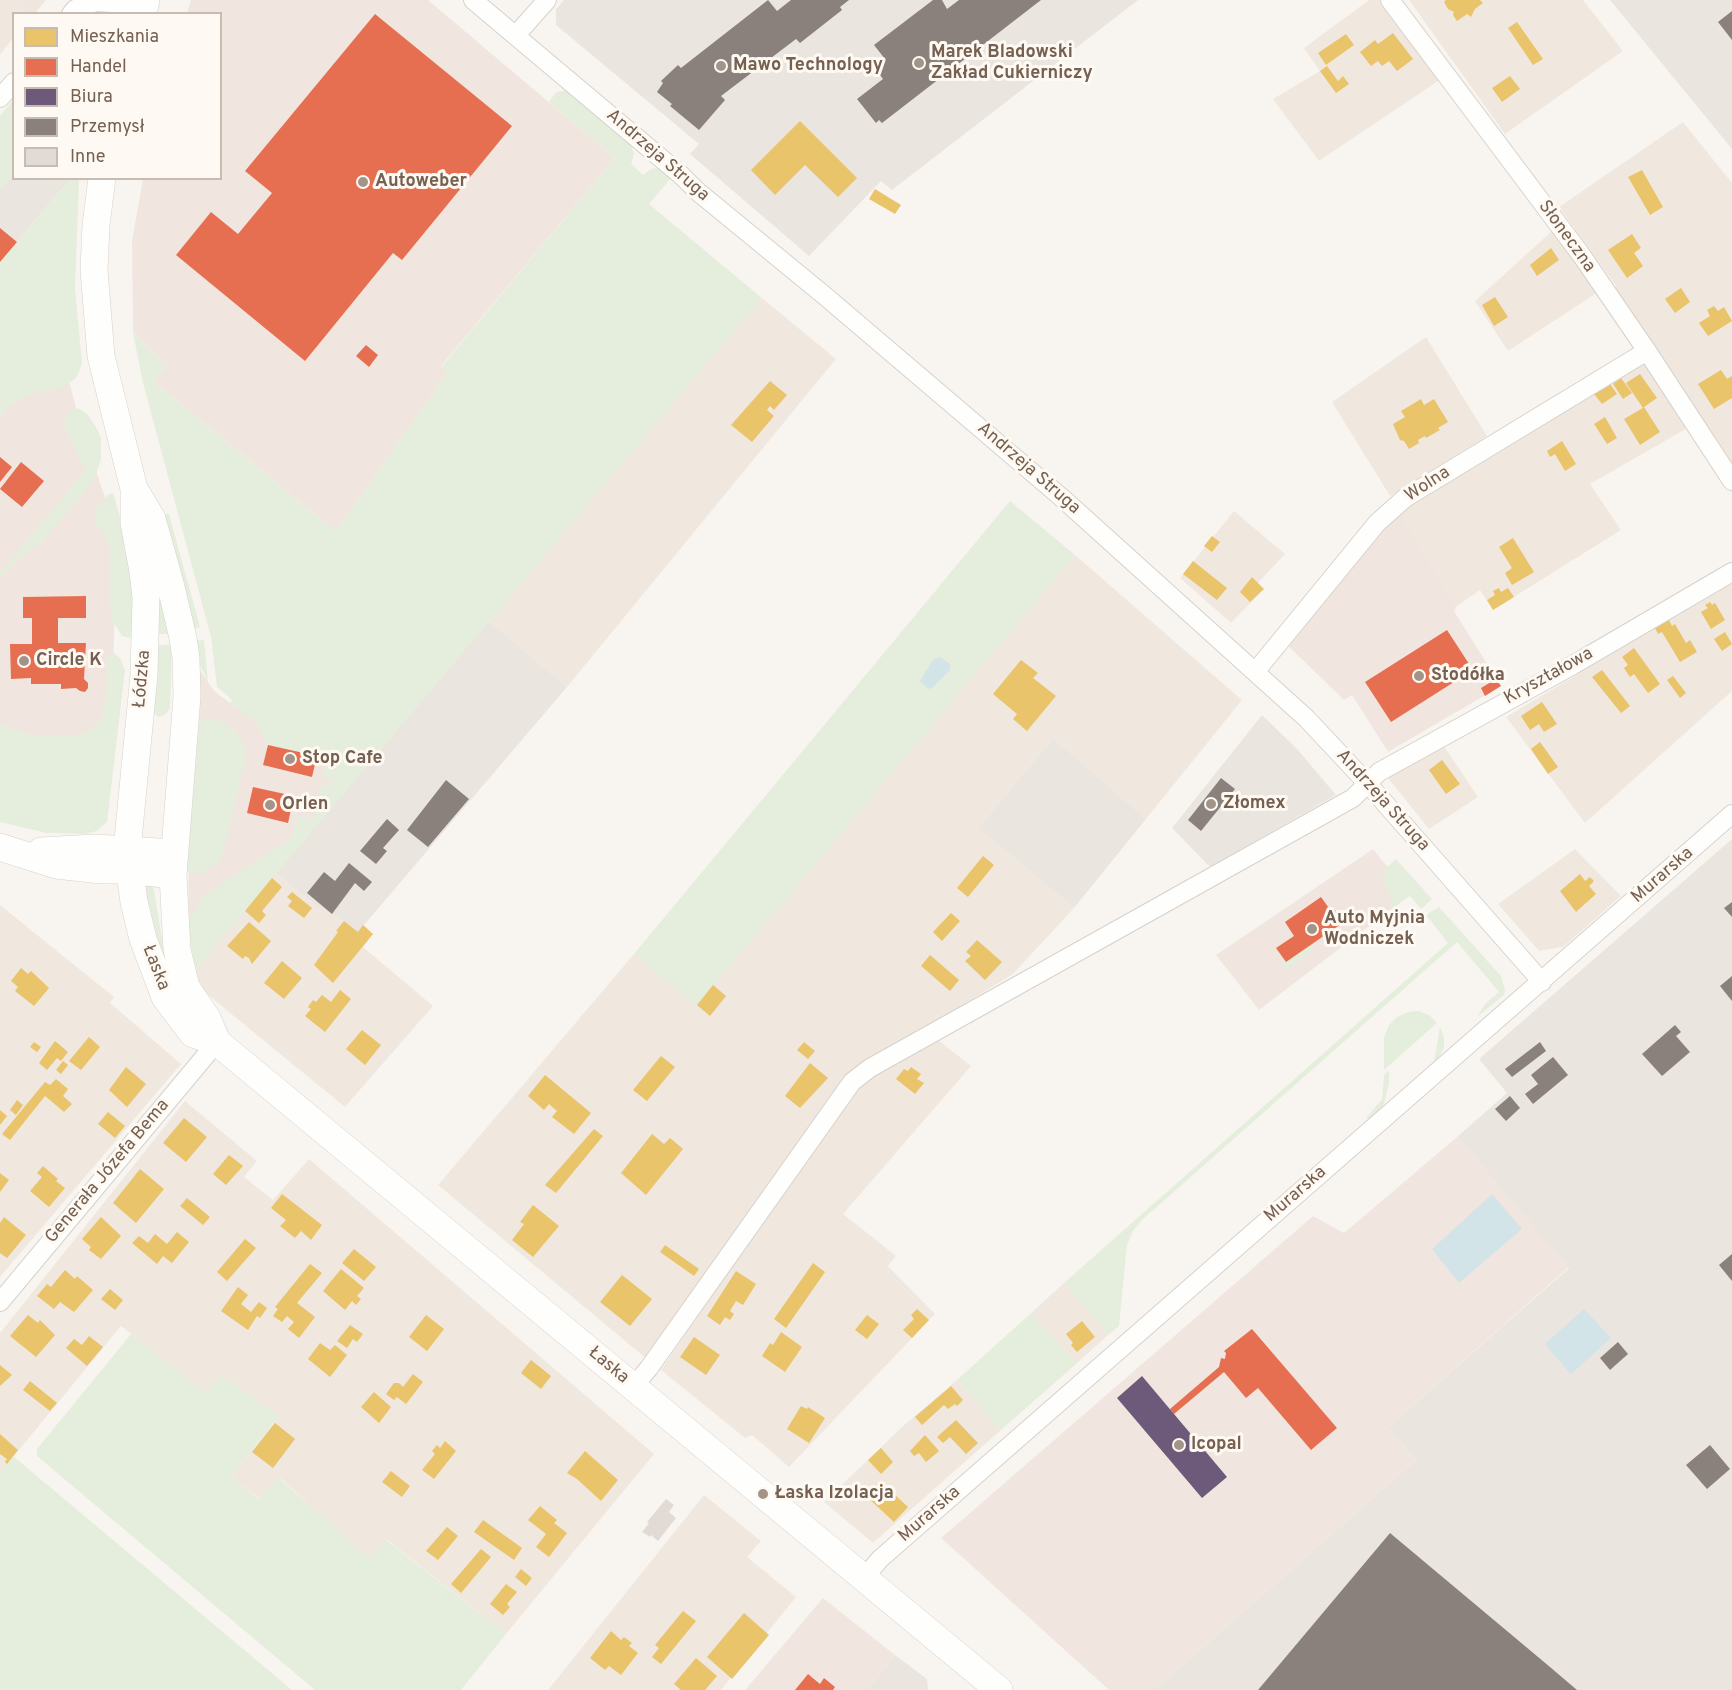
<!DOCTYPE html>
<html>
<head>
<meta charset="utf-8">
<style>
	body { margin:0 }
	#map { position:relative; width:1732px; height:1690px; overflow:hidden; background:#f8f5f0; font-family:Overpass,sans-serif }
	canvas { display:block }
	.legend { position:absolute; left:12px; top:12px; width:210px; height:168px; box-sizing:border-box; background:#fefaf3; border:2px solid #c7bcb2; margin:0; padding:8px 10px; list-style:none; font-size:18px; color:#756051 }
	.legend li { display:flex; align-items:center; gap:12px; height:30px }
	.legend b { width:30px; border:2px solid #c7bcb2 }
</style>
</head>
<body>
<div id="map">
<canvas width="1732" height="1690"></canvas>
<ul class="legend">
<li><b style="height:16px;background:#e9c46a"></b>Mieszkania</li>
<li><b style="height:16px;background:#e76f51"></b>Handel</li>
<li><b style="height:16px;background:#6d597a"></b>Biura</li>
<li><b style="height:16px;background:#8a817c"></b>Przemysł</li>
<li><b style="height:16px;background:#e2dbd5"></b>Inne</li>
</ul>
</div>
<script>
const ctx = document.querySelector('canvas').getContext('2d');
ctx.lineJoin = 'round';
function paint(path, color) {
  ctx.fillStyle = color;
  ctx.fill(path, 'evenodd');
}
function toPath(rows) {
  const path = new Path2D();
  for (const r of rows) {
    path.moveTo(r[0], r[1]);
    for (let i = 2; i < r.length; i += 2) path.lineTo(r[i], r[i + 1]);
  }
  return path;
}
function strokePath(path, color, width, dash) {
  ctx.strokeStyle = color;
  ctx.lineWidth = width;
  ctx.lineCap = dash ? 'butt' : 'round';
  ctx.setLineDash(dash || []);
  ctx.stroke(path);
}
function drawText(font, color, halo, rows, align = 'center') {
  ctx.font = font + ' Overpass,sans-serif';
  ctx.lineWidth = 6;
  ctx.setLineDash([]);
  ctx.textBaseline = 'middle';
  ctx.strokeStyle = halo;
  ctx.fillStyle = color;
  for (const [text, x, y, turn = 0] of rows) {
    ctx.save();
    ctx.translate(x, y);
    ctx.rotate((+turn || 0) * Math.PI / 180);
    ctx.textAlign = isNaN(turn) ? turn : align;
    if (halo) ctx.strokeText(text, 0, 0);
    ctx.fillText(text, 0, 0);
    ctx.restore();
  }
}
paint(toPath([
	[0,0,14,0,31,13,14,14,13,38,0,55],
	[1369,0,1382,0,1441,79,1319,161,1273,99,1320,71,1304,48],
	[1409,0,1583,0,1623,51,1505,134],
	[1683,122,1732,183,1732,465,1686,394,1613,289,1617,287,1559,207],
	[1552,231,1598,292,1508,351,1475,301],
	[762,298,836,359,567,687,489,621],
	[1426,337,1487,436,1390,496,1332,402],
	[1648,360,1691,426,1590,484,1621,530,1493,610,1480,590,1457,606,1399,510,1462,475],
	[1234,511,1285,554,1258,583,1264,589,1231,623,1180,578],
	[1075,555,1242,700,1146,819,1053,738,978,828,1074,908,1013,974,858,1069,648,1360,438,1185,634,954,697,1004],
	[1732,582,1732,691,1585,823,1506,717],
	[1444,746,1478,797,1429,829,1388,778],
	[1575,849,1621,896,1563,947,1539,951,1498,904],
	[276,873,315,905,344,921,357,932,363,925,373,934,363,947,433,1006,345,1107,207,994,198,984,195,970],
	[0,905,114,997,110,1003,181,1064,0,1277],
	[937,1039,971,1066,843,1214,896,1256,888,1266,935,1314,789,1467,752,1435,745,1438,661,1370,859,1081],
	[185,1101,257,1161,244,1177,273,1200,309,1159,654,1454,506,1634,387,1540,370,1560,279,1477,260,1500,231,1476,279,1416,206,1394,121,1326,0,1473,0,1333],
	[1064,1283,1108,1335,1076,1364,1031,1313],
	[957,1380,1001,1430,873,1543,824,1502,903,1426],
	[704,1495,761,1541,747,1557,796,1597,721,1690,548,1690]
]), '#f0e8df');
paint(toPath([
	[14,0,46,0,35,13,31,14],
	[191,0,428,0,615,158,441,366,448,372,336,532,153,381,167,365,133,333,132,241,143,179,220,178,220,14,187,13],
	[0,321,60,346,82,431,114,523,116,562,113,678,90,765,0,811],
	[1399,510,1457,606,1454,611,1501,686,1388,752,1352,695,1344,700,1285,643],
	[200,670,214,691,253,720,366,767,195,970,188,924,189,837],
	[1373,849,1410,895,1259,1010,1216,955],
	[1457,1137,1569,1267,1388,1427,1416,1460,1154,1690,1109,1690,941,1538,1313,1216,1344,1233],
	[823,1598,895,1655,867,1690,745,1690]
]), '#f1e6df');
paint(toPath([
	[564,0,1138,0,892,190,881,181,809,256,690,154,699,144,556,25,556,9],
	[1610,0,1732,0,1732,149],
	[13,174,14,178,70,179,0,262,0,190],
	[489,621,567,687,358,932,344,921,315,905,276,873],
	[1262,715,1298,750,1336,795,1210,867,1172,828],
	[1053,738,1146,819,1074,908,978,828],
	[1732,839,1732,1690,1154,1690,1416,1460,1388,1427,1569,1268,1457,1137,1507,1093,1479,1059],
	[895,1655,927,1679,928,1690,867,1690]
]), '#eae5df');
paint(toPath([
	[567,90,630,143,634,154,631,164,643,175,651,169,656,168,663,170,672,177,649,204,762,298,195,970,188,924,202,897,291,838,297,816,311,819,314,817,321,785,330,787,332,781,322,778,327,759,268,745,259,726,230,703,232,700,217,687,211,637,143,383,133,333,167,365,153,381,336,532,447,373,441,367,615,158,549,102,556,92],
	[13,100,13,174,0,190,0,116],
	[70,179,78,179,79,181,75,288,82,363,79,372,75,379,63,387,28,395,9,406,0,417,0,262],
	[75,408,80,409,87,414,96,427,101,438,101,459,94,480,42,543,15,562,0,577,0,572,86,470,66,431,65,421,67,414],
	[113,493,125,534,132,570,134,636,131,638,122,636,112,620,110,610,109,546,106,536,96,524,94,517,98,505,109,494],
	[1010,501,1075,555,697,1005,634,954],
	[164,514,169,514,200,627,193,629],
	[156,580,171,634,156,634],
	[204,640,208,682,200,665,196,641],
	[172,644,170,708,166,714,159,717,153,713,156,646],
	[114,653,120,658,125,670,107,822,97,831,85,834,47,833,0,822,0,724,32,735,75,735,90,731,101,719,108,687,107,657],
	[209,719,225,722,235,730,245,746,245,758,223,854,215,865,209,869,202,873,195,873,186,871,196,724,199,721],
	[1396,859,1432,899,1421,909,1410,896,1393,908,1383,874,1387,867],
	[143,885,152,886,154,890,170,987],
	[1439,907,1501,976,1505,989,1504,995,1477,1017,1485,1004,1499,992,1457,942,1143,1219,1133,1231,1127,1245,1119,1326,1108,1335,1064,1283,1448,943,1426,915],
	[1311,944,1314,949,1289,968,1283,966,1282,962,1284,959,1286,961],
	[1419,1011,1429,1015,1437,1023,1384,1070,1384,1037,1389,1025,1397,1017,1408,1012],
	[1440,1027,1444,1037,1444,1047,1440,1056,1434,1063],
	[1389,1070,1389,1083,1384,1104,1377,1113,1368,1120,1367,1117,1382,1099,1384,1075],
	[1031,1313,1076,1364,1001,1430,957,1380],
	[131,1334,206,1394,221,1375,279,1416,231,1476,259,1500,278,1477,370,1559,386,1540,506,1634,461,1690,315,1690,37,1456,37,1449],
	[13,1456,292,1690,0,1690,0,1472]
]), '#e5eedc');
paint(toPath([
	[940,657,950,664,950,670,932,688,928,689,920,681,933,660],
	[1492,1194,1522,1229,1459,1283,1432,1249],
	[1584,1309,1611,1338,1571,1374,1545,1344]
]), '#d2e4e8');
paint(toPath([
	[1446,0,1480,0,1483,3,1475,9,1471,17,1467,14,1457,21,1453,15,1454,12,1448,9,1444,2],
	[1517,22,1543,59,1533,65,1508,28],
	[1393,33,1413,59,1397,71,1389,61,1382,66,1378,61,1371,66,1360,52,1375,40,1378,44],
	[1346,34,1354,45,1326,65,1318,53],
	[1327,66,1338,81,1343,76,1349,84,1336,93,1320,71],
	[1510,76,1520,89,1502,102,1492,88],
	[800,121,857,178,838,197,805,165,775,195,751,170],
	[1642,170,1663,207,1650,215,1628,177],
	[875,189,901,205,895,214,869,199],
	[1632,234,1641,248,1634,253,1643,266,1627,278,1608,250],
	[1551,248,1559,260,1537,276,1530,265],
	[1681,288,1690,302,1675,313,1665,299],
	[1495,297,1508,317,1494,326,1482,305],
	[1714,306,1718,311,1724,307,1732,321,1708,336,1699,323,1710,316,1707,310],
	[1721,370,1727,379,1732,376,1732,398,1714,409,1698,384],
	[1640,374,1657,398,1644,407,1660,432,1640,445,1624,419,1643,408,1626,383],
	[1621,378,1632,393,1623,399,1613,384],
	[770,381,787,395,774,410,770,406,767,410,774,416,752,442,731,425],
	[1610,384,1617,394,1602,404,1594,394],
	[1421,399,1424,405,1434,399,1448,422,1438,428,1440,430,1426,438,1425,436,1418,440,1419,443,1409,449,1404,441,1400,440,1393,424,1405,417,1401,411],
	[1605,417,1617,438,1607,444,1594,424],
	[1562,441,1576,464,1565,471,1555,454,1550,457,1547,451],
	[1212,536,1220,542,1212,552,1204,546],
	[1513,538,1534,572,1512,585,1505,573,1512,568,1499,547],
	[1193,561,1227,588,1217,600,1183,574],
	[1252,577,1264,589,1250,602,1240,592],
	[1499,588,1501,592,1508,588,1514,597,1493,610,1487,600,1495,595,1493,591],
	[1710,602,1712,605,1715,603,1725,620,1711,629,1701,612,1708,608,1705,605],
	[1669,620,1672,626,1675,624,1686,643,1690,640,1697,652,1680,662,1662,632,1658,634,1655,628],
	[1725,632,1732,644,1722,651,1714,639],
	[1634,648,1660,684,1648,693,1634,674,1630,677,1624,668,1628,665,1622,657],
	[1021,660,1038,673,1033,678,1056,696,1027,731,1013,719,1017,714,993,694],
	[1602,670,1630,706,1621,713,1592,677],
	[1673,676,1686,693,1680,698,1667,680],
	[1542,702,1557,724,1544,732,1539,724,1530,730,1521,716],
	[1540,742,1558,767,1548,774,1531,749],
	[1442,760,1460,784,1446,794,1429,770],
	[983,856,994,865,968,897,957,888],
	[1580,874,1585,881,1590,877,1594,881,1589,886,1596,894,1576,912,1560,891],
	[272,878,282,887,262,911,266,915,259,923,245,911],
	[292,892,312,908,304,918,288,906,292,901,287,897],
	[951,913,960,921,942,941,933,932],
	[344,921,358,932,363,925,373,934,333,983,314,965,338,932,336,931],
	[249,922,271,941,252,964,249,958,245,956,243,959,227,946],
	[977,940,1002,962,985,980,965,961,971,956,966,952],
	[930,955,959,980,950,991,921,966],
	[282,961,302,978,284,999,264,983],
	[21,968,28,974,31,971,49,988,34,1006,15,991,18,987,11,981],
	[713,985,726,996,710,1016,697,1005],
	[340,990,351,999,325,1032,305,1016,311,1009,308,1007,313,1000,316,1002,322,995,331,1002],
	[362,1030,381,1045,365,1065,346,1049],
	[89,1037,100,1047,81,1070,69,1061],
	[55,1041,68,1052,61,1061,57,1058,47,1070,39,1063],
	[34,1042,41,1047,37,1052,30,1047],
	[804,1042,815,1051,808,1059,797,1050],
	[661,1056,675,1067,647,1101,633,1090],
	[63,1061,68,1065,61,1074,56,1070],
	[810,1063,828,1078,800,1108,785,1096],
	[126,1067,146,1084,127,1107,109,1090],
	[911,1067,921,1074,917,1079,924,1083,915,1094,896,1079,904,1069,908,1071],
	[545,1075,591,1113,574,1134,552,1117,557,1111,549,1104,544,1110,528,1096],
	[56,1079,68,1089,63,1096,72,1104,64,1112,45,1096,10,1140,2,1134,45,1082,50,1085],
	[17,1100,23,1105,16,1115,10,1110],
	[0,1110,7,1116,0,1125],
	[108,1112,125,1126,115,1138,98,1124],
	[184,1118,207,1137,186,1162,163,1143],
	[594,1129,603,1136,556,1193,545,1185],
	[652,1134,664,1144,670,1138,683,1149,646,1195,621,1173],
	[229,1155,243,1166,226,1185,213,1174],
	[43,1166,58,1179,56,1181,65,1188,49,1207,30,1191,42,1177,37,1173],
	[140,1169,164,1189,136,1223,113,1203],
	[0,1173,9,1180,0,1192],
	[282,1194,322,1225,311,1240,301,1231,295,1238,280,1226,286,1220,271,1208],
	[187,1198,210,1217,203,1225,180,1206],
	[533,1205,559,1226,533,1257,512,1240,524,1224,520,1222],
	[4,1217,26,1235,7,1258,0,1253,0,1223],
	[101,1217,121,1236,101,1259,89,1250,91,1247,82,1239],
	[177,1232,189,1242,172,1263,163,1256,157,1264,132,1243,139,1236,148,1243,155,1234,167,1244],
	[245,1239,256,1248,227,1281,217,1272],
	[665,1245,699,1269,694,1276,660,1252],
	[354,1249,376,1267,364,1281,342,1263],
	[813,1263,825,1272,786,1328,774,1319],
	[310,1264,322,1273,297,1303,315,1317,299,1338,288,1329,294,1322,287,1316,282,1322,273,1316,278,1309,275,1307],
	[341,1269,364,1288,357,1296,361,1299,356,1305,352,1301,345,1310,323,1291],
	[65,1270,75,1279,77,1276,93,1290,74,1312,60,1302,54,1309,37,1296,47,1284,51,1287],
	[736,1271,756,1284,743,1305,736,1301,730,1311,734,1314,730,1320,725,1317,720,1325,707,1316],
	[622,1275,652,1299,630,1326,600,1302],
	[238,1287,248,1295,241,1304,251,1312,259,1302,267,1308,260,1318,257,1316,248,1330,221,1311],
	[110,1289,123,1300,115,1310,101,1299],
	[917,1309,929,1320,912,1338,903,1330,914,1319,911,1315],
	[28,1315,38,1323,40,1320,55,1335,36,1357,10,1336],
	[426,1315,444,1329,427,1351,409,1337],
	[867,1315,879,1324,867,1339,855,1330],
	[1082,1321,1095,1337,1077,1352,1071,1345,1073,1343,1066,1334],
	[350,1325,363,1334,357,1342,353,1339,347,1348,337,1341],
	[781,1332,802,1347,785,1372,762,1356,770,1343,773,1345],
	[89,1336,103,1347,87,1366,66,1348,74,1339,82,1345],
	[694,1337,720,1355,706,1375,680,1357],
	[320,1343,330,1350,335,1345,347,1355,330,1377,308,1359],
	[531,1360,551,1376,541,1389,521,1373],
	[0,1365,12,1375,0,1386],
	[413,1374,423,1382,406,1404,397,1397,394,1400,386,1394,394,1383,399,1383,403,1387],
	[30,1381,57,1403,50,1411,23,1390],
	[951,1386,963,1400,957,1406,955,1404,948,1409,944,1405,922,1425,915,1417],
	[374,1392,391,1407,379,1423,361,1407],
	[801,1406,807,1409,808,1407,825,1418,809,1443,787,1429],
	[956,1420,978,1443,966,1454,950,1437,943,1443,937,1437],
	[275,1423,295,1439,273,1468,252,1452],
	[0,1434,18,1450,7,1464,5,1462,7,1459,0,1454],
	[925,1435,939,1451,926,1462,919,1453,914,1456,910,1451],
	[445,1441,456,1451,434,1479,422,1470,435,1454,432,1451,437,1445,440,1448],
	[881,1448,893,1462,881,1474,868,1460],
	[585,1451,618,1480,601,1501,577,1479,567,1473],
	[391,1471,410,1486,402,1497,382,1482],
	[880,1481,908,1507,894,1522,866,1496],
	[540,1506,557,1520,554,1523,567,1533,549,1557,536,1547,546,1534,528,1520],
	[483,1520,522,1548,514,1560,474,1532],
	[447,1527,458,1536,438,1560,426,1551],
	[481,1549,491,1557,461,1593,451,1584],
	[521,1569,532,1578,526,1586,515,1577],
	[506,1584,517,1592,507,1604,510,1607,503,1615,490,1604],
	[683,1611,696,1621,661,1664,652,1657,659,1648,655,1645],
	[744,1613,769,1635,732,1679,707,1657],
	[611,1631,621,1640,624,1637,632,1643,629,1646,638,1653,621,1675,609,1666,605,1670,590,1658],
	[696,1658,717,1676,705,1690,681,1690,674,1684]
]), '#e9c46a');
paint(toPath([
	[375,14,512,126,402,260,393,253,305,361,176,255,211,212,238,234,272,193,245,171],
	[0,228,17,242,0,262],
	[366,345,378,355,369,367,356,356],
	[0,457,12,467,0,482],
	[21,462,44,481,22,507,0,489],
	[86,596,86,618,58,618,58,643,86,643,84,679,88,683,88,688,85,692,80,691,76,688,61,689,61,684,31,684,31,678,11,679,10,644,32,644,32,618,23,618,23,597],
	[1447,630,1473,670,1391,722,1365,682],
	[1496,679,1501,686,1485,696,1481,688],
	[268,745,317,756,312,777,263,765],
	[253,787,294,796,288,823,247,813],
	[1321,897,1331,911,1334,909,1344,922,1286,962,1276,948,1294,936,1285,922],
	[1252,1329,1337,1428,1311,1450,1258,1388,1246,1398,1224,1372,1174,1414,1170,1409,1219,1367,1221,1358,1225,1359,1226,1353,1224,1351],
	[808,1674,820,1684,824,1678,835,1687,833,1690,795,1690]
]), '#e76f51');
paint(toPath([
	[1142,1376,1227,1477,1202,1498,1117,1398]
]), '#6d597a');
paint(toPath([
	[768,0,777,11,791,0,849,0,840,7,842,10,800,43,796,39,721,96,725,100,699,130,670,106,672,104,657,92,663,83,661,81,678,65,681,68],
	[933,0,942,0,947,9,959,0,1041,0,882,123,879,120,876,123,857,99,883,79,874,67,885,59,874,45],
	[1732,11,1732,40,1718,22],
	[1221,778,1235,789,1201,831,1188,820],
	[446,780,469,799,428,847,407,830],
	[387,819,399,830,383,848,387,851,376,864,360,851],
	[349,863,372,882,364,891,355,883,332,914,307,893,324,872,335,881],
	[1732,902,1732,917,1724,908],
	[1732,976,1732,1001,1720,986],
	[1675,1025,1681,1032,1676,1036,1690,1052,1662,1076,1642,1054],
	[1540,1042,1546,1051,1512,1077,1505,1069],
	[1553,1057,1568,1075,1533,1104,1525,1094,1538,1084,1531,1075],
	[1510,1096,1520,1108,1506,1121,1495,1109],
	[1732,1254,1732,1281,1719,1265],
	[1618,1342,1628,1354,1610,1370,1600,1358],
	[1710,1445,1730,1469,1707,1489,1686,1465],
	[1390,1533,1550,1667,1577,1690,1258,1690]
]), '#8a817c');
paint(toPath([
	[666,1499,674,1505,669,1512,676,1518,658,1541,651,1535,650,1537,642,1532,649,1523,647,1522]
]), '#e2dbd5');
const street = toPath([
	[473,0,681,175,697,191,825,296,1061,497,1306,718,1368,784,1542,982],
	[1390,0,1582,256,1647,351,1732,481],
	[71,14,75,9,96,2,144,5],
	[516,35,547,0],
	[0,98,14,82],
	[1255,672,1377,523,1405,498,1647,351],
	[0,1302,217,1042],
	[633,1387,649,1368,852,1082,870,1068,1353,798,1379,772,1573,665,1732,572],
	[864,1578,880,1559,1732,814]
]);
const secondary = toPath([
	[143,14,146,0],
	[102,178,96,225,94,270,101,356,134,489,134,523,143,571,146,597,144,675,127,850,134,902,143,939,165,997,193,1034,217,1042,999,1690],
	[136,492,152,519,171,587,183,638,186,658,187,696,173,875,177,950,186,987,207,1018,217,1042],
	[0,847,56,865,101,870,129,870,173,875],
	[41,851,95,848,174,853]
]);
strokePath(street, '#d6d1cb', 20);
strokePath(secondary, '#d6d1cb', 28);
strokePath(street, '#fefefd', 18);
strokePath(secondary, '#fefefd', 27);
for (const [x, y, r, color] of [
	[919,63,6,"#a39489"],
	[721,66,6,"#a39489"],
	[363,182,6,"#a39489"],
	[24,661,6,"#a39489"],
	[1419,676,6,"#a39489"],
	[290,759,6,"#a39489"],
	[1211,804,6,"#a39489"],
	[270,805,6,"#a39489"],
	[1312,929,6,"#a39489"],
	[1179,1445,6,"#a39489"],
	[763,1494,6,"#a39489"]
]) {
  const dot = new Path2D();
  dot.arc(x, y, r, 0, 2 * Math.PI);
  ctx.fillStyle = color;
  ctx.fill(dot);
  strokePath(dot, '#fefaf3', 2);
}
drawText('bold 18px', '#756051', '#fefaf3', [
	["Marek Bladowski",931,53],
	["Zakład Cukierniczy",931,74],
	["Mawo Technology",733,66],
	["Autoweber",375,182],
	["Circle K",36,661],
	["Stodółka",1431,676],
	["Stop Cafe",302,759],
	["Złomex",1223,804],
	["Orlen",282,805],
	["Auto Myjnia",1324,919],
	["Wodniczek",1324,940],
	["Icopal",1191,1445],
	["Łaska Izolacja",775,1494]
], 'left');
drawText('18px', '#756051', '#fefaf3', [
	["Andrzeja Struga",657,156,41],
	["Słoneczna",1566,237,54],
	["Andrzeja Struga",1028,469,41],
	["Wolna",1428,485,-33],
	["Kryształowa",1549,677,-29],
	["Łódzka",143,679,-85],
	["Andrzeja Struga",1382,801,48],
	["Murarska",1663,876,-41],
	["Łaska",155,968,69],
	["Generała Józefa Bema",108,1172,-50],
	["Murarska",1296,1195,-41],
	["Łaska",608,1366,40],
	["Murarska",930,1515,-41]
]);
</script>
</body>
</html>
